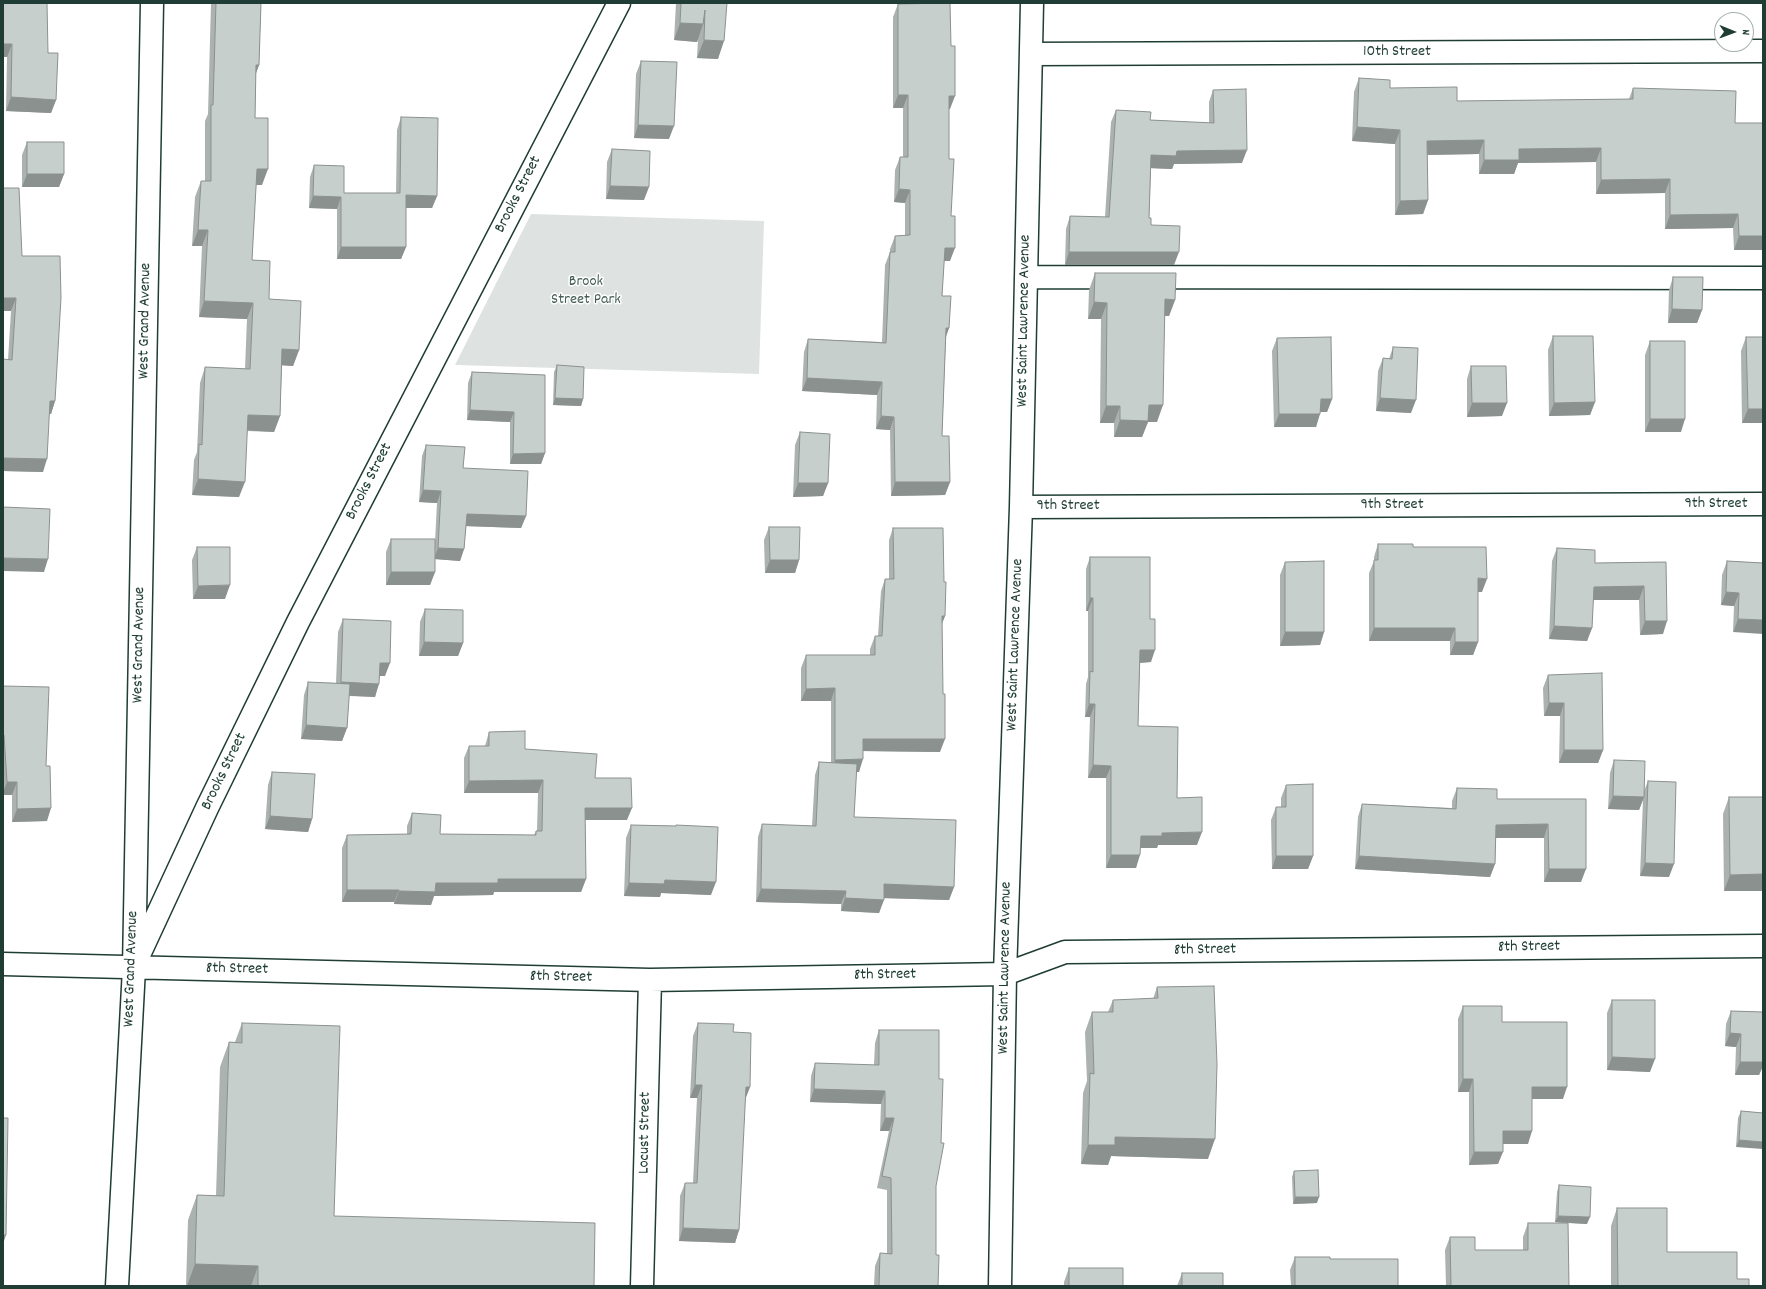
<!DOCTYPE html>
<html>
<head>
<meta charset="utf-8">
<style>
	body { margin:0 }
	#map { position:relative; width:1766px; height:1289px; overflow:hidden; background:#fff; font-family:Dekko,sans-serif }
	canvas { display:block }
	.frame { position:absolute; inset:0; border:4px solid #1f3d34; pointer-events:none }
	.north { position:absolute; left:1714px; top:12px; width:40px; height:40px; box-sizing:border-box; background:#fff; border:1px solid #a5b1ae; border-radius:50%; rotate:91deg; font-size:11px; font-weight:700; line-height:16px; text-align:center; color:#1f3d34 }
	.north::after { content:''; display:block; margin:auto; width:14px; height:18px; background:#1f3d34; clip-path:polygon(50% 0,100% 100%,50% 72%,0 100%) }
</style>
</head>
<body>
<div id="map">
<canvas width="1766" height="1289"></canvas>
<div class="frame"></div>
<div class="north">N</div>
</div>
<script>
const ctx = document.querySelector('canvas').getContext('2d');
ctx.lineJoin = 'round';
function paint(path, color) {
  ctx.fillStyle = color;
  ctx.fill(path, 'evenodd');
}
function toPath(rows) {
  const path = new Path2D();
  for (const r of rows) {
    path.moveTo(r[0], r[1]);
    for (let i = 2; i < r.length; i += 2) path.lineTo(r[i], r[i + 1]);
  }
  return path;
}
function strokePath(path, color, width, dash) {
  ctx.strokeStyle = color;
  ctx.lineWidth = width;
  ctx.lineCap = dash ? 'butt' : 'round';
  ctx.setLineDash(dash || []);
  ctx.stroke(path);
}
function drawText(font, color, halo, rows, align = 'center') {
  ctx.font = font + ' Dekko,sans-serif';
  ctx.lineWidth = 3;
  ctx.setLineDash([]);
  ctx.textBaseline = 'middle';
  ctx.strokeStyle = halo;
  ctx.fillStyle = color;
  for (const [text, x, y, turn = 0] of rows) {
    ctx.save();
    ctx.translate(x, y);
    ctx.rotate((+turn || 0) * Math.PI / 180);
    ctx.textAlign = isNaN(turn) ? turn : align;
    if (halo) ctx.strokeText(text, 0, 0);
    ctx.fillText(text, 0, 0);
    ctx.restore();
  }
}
paint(toPath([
	[531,214,764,221,759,374,455,365]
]), '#dee3e2');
const minor = toPath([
	[1031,54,1763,51],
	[1026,277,1763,278],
	[1021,507,1763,504],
	[137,959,207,808,298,622,619,3],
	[3,964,650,980,1005,974,1065,952,1763,946],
	[117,1286,134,968,152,3],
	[642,1286,650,980],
	[1000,1286,1005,974,1021,507,1032,3]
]);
strokePath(minor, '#1f3d34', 25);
strokePath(minor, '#fff', 22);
paint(toPath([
	[3,3,48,53,56,100,51,113,6,111,7,57,3,57],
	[211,3,261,3,259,65,256,73,255,118,262,185,256,185,252,260,269,299,299,350,293,366,282,365,280,416,274,432,247,431,239,497,192,495,194,460,197,452,200,383,205,367,245,369,247,319,199,317,202,246,192,246,195,197,201,181,205,181,205,121,208,114],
	[676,3,727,3,718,59,697,58,698,39,697,42,674,40],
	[898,4,950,109,949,109,949,159,951,216,950,261,944,261,942,296,949,328,946,337,942,436,950,482,945,495,891,496,890,430,876,429,877,395,802,391,804,352,808,339,882,342,885,265,890,252,890,249,895,236,905,235,905,203,894,202,895,170,900,157,903,157,903,108,893,108,893,17],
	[641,61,669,139,634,138,636,74],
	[1359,78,1390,88,1457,101,1629,99,1633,88,1735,123,1763,123,1763,250,1734,250,1733,228,1665,229,1665,193,1596,194,1596,162,1518,163,1514,174,1479,174,1479,154,1427,155,1428,200,1423,214,1395,215,1395,144,1352,141,1354,92],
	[1213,90,1242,163,1174,164,1172,169,1151,168,1149,218,1151,225,1174,265,1065,265,1066,229,1070,216,1105,217,1111,122,1116,110,1150,120,1209,123,1209,102],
	[401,117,437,196,432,208,406,208,406,247,401,259,337,259,337,209,309,208,310,177,314,165,344,193,396,193,397,130],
	[27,142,64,174,59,187,22,187,22,155],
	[612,149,644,200,606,199,607,162],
	[22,256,55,401,51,414,49,413,43,472,3,471,3,359,8,360,11,311],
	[1095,273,1175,300,1169,316,1165,316,1157,422,1148,422,1142,437,1114,437,1114,423,1100,423,1101,319,1088,319,1089,290],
	[1673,277,1702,310,1697,323,1668,323,1669,290],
	[1553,336,1595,402,1590,415,1549,416,1548,350],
	[1746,337,1763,337,1763,423,1742,423,1741,351],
	[1277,338,1332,399,1327,412,1320,412,1316,427,1274,427,1272,351],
	[1650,341,1681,432,1645,432,1645,355],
	[1393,347,1411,413,1376,411,1378,371,1383,358,1389,359],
	[557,365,583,399,581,406,553,405,554,372],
	[1471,366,1502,416,1467,417,1467,379],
	[472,372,545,375,545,453,541,464,510,464,510,422,467,420,468,383],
	[800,432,828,483,823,496,793,497,795,445],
	[426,445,463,468,526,516,521,528,466,526,464,549,460,561,435,559,435,572,430,585,386,585,386,552,391,539,435,542,437,503,419,502,422,456],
	[769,527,799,560,795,573,765,573,764,540],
	[893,528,944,582,945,616,942,623,940,752,863,751,859,772,856,772,854,817,954,887,949,900,884,898,879,913,841,911,841,904,756,902,758,837,762,824,812,826,815,775,819,762,831,762,831,701,801,701,801,668,806,655,870,655,870,649,875,636,878,636,881,591,885,579,889,579,889,540],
	[1378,544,1413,547,1482,592,1478,592,1478,642,1473,655,1450,655,1450,641,1369,641,1369,573,1374,561,1374,557],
	[197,547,225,599,193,599,192,560],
	[1557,548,1595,563,1666,562,1663,634,1640,635,1639,600,1593,600,1592,628,1587,641,1549,639,1552,561],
	[1090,557,1151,662,1140,663,1138,726,1177,798,1197,845,1158,845,1157,848,1140,848,1136,868,1106,868,1106,778,1088,778,1090,717,1085,717,1086,684,1088,677,1088,611,1086,611,1086,569],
	[1727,561,1763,563,1733,632,1734,606,1721,605,1722,575],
	[1285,562,1324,632,1320,645,1280,646,1280,575],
	[425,609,463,643,458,656,419,656,420,622],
	[343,619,385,676,380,676,375,697,349,696,347,728,342,741,301,739,304,695,308,682,336,683,338,632],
	[1548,675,1603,750,1598,763,1559,763,1560,716,1544,716,1543,688],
	[3,686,46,766,47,821,12,822,12,795,3,795],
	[489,732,525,749,595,778,627,820,585,820,586,879,581,892,494,892,493,895,434,896,431,905,394,904,394,902,342,902,342,848,347,835,407,834,407,826,412,813,440,834,534,835,536,831,537,831,538,793,464,793,464,758,469,746,485,746],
	[1614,760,1644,791,1648,781,1669,877,1640,876,1643,800,1639,810,1608,809,1610,773],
	[272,772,312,819,308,832,265,829,268,785],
	[1286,785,1313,856,1308,869,1272,869,1271,820,1276,807,1281,807,1281,798],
	[1457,788,1497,799,1586,799,1581,882,1544,882,1544,838,1496,838,1495,864,1490,877,1355,869,1358,817,1362,804,1452,808,1452,801],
	[1729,797,1763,797,1763,891,1724,891,1723,814],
	[631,825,676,826,676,825,711,895,661,893,660,897,624,896,626,838],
	[1157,987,1208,1159,1111,1156,1108,1165,1081,1164,1083,1093,1087,1081,1085,1032,1092,1012,1108,1012,1113,1000,1153,999],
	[1612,1000,1650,1072,1607,1070,1607,1013],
	[1463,1006,1502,1022,1563,1099,1532,1099,1528,1144,1503,1144,1498,1164,1469,1165,1469,1092,1458,1092,1458,1019],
	[1731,1011,1763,1012,1763,1066,1759,1075,1735,1075,1736,1047,1725,1046,1726,1024],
	[242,1023,334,1216,594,1286,186,1286,188,1220,197,1195,216,1196,220,1067,229,1042,235,1042],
	[698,1023,733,1032,750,1087,745,1099,739,1230,735,1243,679,1241,680,1196,685,1183,693,1183,697,1098,690,1098,693,1036],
	[879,1030,936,1186,936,1255,938,1286,874,1286,875,1266,880,1253,887,1254,887,1190,877,1188,889,1131,880,1131,881,1104,810,1102,811,1076,815,1063,874,1065,875,1043],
	[1741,1111,1763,1113,1736,1147,1738,1118],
	[1294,1171,1317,1203,1293,1204,1292,1177],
	[1559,1185,1587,1224,1568,1223,1569,1286,1446,1286,1445,1250,1450,1237,1475,1250,1523,1250,1523,1237,1528,1223,1563,1223,1555,1222,1557,1192],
	[1617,1208,1667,1252,1737,1279,1749,1286,1611,1286,1611,1226],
	[1295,1257,1330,1259,1398,1286,1291,1286,1290,1270],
	[1069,1268,1123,1286,1064,1286,1064,1282],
	[1182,1273,1223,1286,1177,1286]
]), '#abb2af');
paint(toPath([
	[680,23,703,24,697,42,674,40],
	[704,40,724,41,718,59,697,58],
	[3,44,12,44,7,57,3,57],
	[256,65,259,65,253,81],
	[898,95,908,95,903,108,893,108],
	[949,96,955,96,950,109,944,109],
	[11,97,56,100,51,113,6,111],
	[638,125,674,126,669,139,634,138],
	[1357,127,1400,130,1395,144,1352,141],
	[1484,140,1479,154,1422,155,1427,141],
	[1601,148,1596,162,1518,163,1514,174,1479,174,1484,160,1519,149],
	[1247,150,1242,163,1174,164,1172,169,1147,168,1151,155,1177,151],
	[257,169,268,169,262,185,251,185],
	[27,174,64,174,59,187,22,187],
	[1670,179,1665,193,1596,194,1601,180],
	[610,186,649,187,644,200,606,199],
	[899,189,910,190,905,203,894,202],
	[406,195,437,196,432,208,402,208],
	[313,196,341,197,337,209,309,208],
	[1428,200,1423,214,1395,215,1400,201],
	[1738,214,1733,228,1665,229,1670,215],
	[198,230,208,230,202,246,192,246],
	[1739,236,1763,236,1763,250,1734,250],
	[341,247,406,247,401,259,337,259],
	[945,248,955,248,950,261,940,261],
	[1069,252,1179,252,1174,265,1065,265],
	[3,298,16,298,11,311,3,311],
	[1165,299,1175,300,1169,316,1159,316],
	[204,301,253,303,247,319,199,317],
	[1094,302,1107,303,1101,319,1088,319],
	[1672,309,1702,310,1697,323,1668,323],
	[946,328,949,328,944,341],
	[282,349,299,350,293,366,276,365],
	[807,378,882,382,877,395,802,391],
	[555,398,583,399,581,406,553,405],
	[1380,398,1416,400,1411,413,1376,411],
	[1321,399,1332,399,1327,412,1316,412],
	[50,401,55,401,51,414,45,413],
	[1595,402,1590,415,1549,416,1554,403],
	[1472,403,1507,403,1502,416,1467,417],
	[1149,405,1163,405,1157,422,1148,422,1142,437,1114,437,1120,420],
	[1106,406,1120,406,1114,423,1100,423],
	[1748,409,1763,409,1763,423,1742,423],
	[470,410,514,412,510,422,467,420],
	[1279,414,1320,414,1316,427,1274,427],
	[248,415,280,416,274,432,242,430],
	[881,416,894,417,890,430,876,429],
	[1650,419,1685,419,1681,432,1645,432],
	[545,453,541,464,510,464,513,454],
	[3,458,47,459,43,472,3,471],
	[198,479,245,482,239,497,192,495],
	[895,482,950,482,945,495,891,496],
	[798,483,828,483,823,496,793,497],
	[423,490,441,491,437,503,419,502],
	[467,514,526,516,521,528,462,526],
	[438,548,464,549,460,561,434,559],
	[3,558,48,559,44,572,3,571],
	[770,560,799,560,795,573,765,573],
	[391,572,435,572,430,585,386,585],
	[1478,578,1487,579,1482,592,1473,592],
	[230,585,225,599,193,599,198,586],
	[1644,586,1639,600,1589,600,1594,587],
	[1726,592,1739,593,1734,606,1721,605],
	[1090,598,1093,598,1088,611,1086,611],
	[942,616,945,616,940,629],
	[1738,619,1763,620,1763,634,1733,632],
	[1645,621,1667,621,1663,634,1640,635],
	[1554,626,1592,628,1587,641,1549,639],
	[1374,628,1455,628,1450,641,1369,641],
	[1285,632,1324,632,1320,645,1280,646],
	[424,642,463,643,458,656,419,656],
	[1455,642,1478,642,1473,655,1450,655],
	[1140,650,1155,650,1151,662,1136,663],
	[380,663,390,663,385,676,376,676],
	[341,682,379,684,375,697,336,695],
	[835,688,831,701,801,701,806,689],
	[1549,703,1564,703,1560,716,1544,716],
	[1089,704,1095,704,1090,717,1085,717],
	[306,725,347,728,342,741,301,739],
	[863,739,945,739,940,752,859,751],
	[1564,750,1603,750,1598,763,1559,763],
	[863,759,859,772,830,772,835,760],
	[1093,765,1111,766,1106,778,1088,778],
	[543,780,538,793,464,793,469,781],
	[7,782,17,782,12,795,3,795,3,792],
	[1613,796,1644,797,1639,810,1608,809],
	[51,808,47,821,12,822,17,809],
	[585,808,632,808,627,820,581,820],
	[270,816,312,819,308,832,265,829],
	[1548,824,1544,838,1491,838,1496,825],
	[1202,832,1197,845,1158,845,1157,848,1136,848,1141,836,1162,833],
	[1111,855,1140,855,1136,868,1106,868],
	[1276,856,1313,856,1308,869,1272,869],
	[1359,856,1495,864,1490,877,1355,869],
	[1645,863,1674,864,1669,877,1640,876],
	[1549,869,1586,869,1581,882,1544,882],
	[1763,874,1763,891,1724,891,1730,875],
	[498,879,586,879,581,892,494,892,493,895,434,896,431,905,394,904,399,891,436,883],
	[665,880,716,882,711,895,661,893,660,897,624,896,629,883],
	[884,884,954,887,949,900,880,898],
	[761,889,846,891,841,904,756,902],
	[347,890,399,890,394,902,342,902],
	[845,898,884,900,879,913,841,911],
	[1730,1033,1741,1034,1736,1047,1725,1046],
	[1763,1056,1763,1066,1759,1075,1735,1075,1740,1062],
	[1612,1057,1655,1059,1650,1072,1607,1070],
	[1463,1079,1473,1079,1469,1092,1458,1092],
	[695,1085,702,1085,697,1098,690,1098],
	[746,1087,750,1087,745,1100],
	[1532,1087,1567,1087,1563,1099,1527,1099],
	[814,1089,885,1091,881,1104,810,1102],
	[885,1118,894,1118,889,1131,880,1131],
	[1503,1131,1532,1131,1528,1144,1498,1144],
	[1115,1137,1215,1139,1208,1159,1111,1156,1108,1165,1081,1164,1088,1145],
	[1739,1140,1763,1142,1763,1149,1736,1147],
	[1474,1152,1503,1152,1498,1164,1469,1165],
	[1295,1197,1319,1197,1317,1203,1293,1204],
	[1558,1216,1590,1217,1587,1224,1555,1222],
	[683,1228,739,1230,735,1243,679,1241],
	[3,1235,6,1235,3,1244],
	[195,1264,258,1266,251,1286,187,1286]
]), '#8b918f');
const building = toPath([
	[3,3,47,3,48,53,58,53,56,100,11,97,12,44,3,44,3,3],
	[216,3,261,3,259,65,256,65,255,118,268,118,268,169,257,169,252,260,270,261,269,299,301,301,299,350,282,349,280,416,248,415,245,482,198,479,199,444,202,445,205,367,250,369,253,303,204,301,208,230,198,230,201,181,211,181,211,105,213,105,216,3],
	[681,3,727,3,724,41,704,40,705,10,703,24,680,23,681,3],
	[950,3,951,46,955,46,955,96,949,96,949,159,954,159,951,216,955,216,955,248,945,248,942,296,951,296,949,328,946,328,942,436,949,436,950,482,895,482,894,417,881,416,882,382,807,378,808,339,886,343,890,252,895,252,895,236,910,235,910,190,899,189,900,157,908,157,908,95,898,95,898,4,950,3],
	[641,61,677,62,674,126,638,125,641,61],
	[1359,78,1390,80,1390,88,1457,87,1457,101,1633,99,1633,88,1736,91,1735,123,1763,123,1763,236,1739,236,1738,214,1670,215,1670,179,1601,180,1601,148,1519,149,1519,160,1484,160,1484,140,1427,141,1428,200,1400,201,1400,130,1357,127,1359,78],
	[1246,89,1247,150,1177,151,1176,156,1151,155,1149,218,1151,218,1151,225,1180,226,1179,252,1069,252,1070,216,1109,217,1116,110,1151,112,1150,120,1214,123,1213,90,1246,89],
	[401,117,438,118,437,196,406,195,406,247,341,247,341,197,313,196,314,165,344,166,344,193,400,193,401,117],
	[27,142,64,142,64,174,27,174,27,142],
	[612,149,650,151,649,187,610,186,612,149],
	[3,188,19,188,22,256,60,256,61,298,55,401,50,401,47,459,3,458,3,359,12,360,16,298,3,298,3,188],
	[1095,273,1176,273,1175,300,1165,299,1163,405,1149,405,1148,421,1120,420,1120,406,1106,406,1107,303,1094,302,1095,273],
	[1673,277,1703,277,1702,310,1672,309,1673,277],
	[1553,336,1593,336,1595,402,1554,403,1553,336],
	[1331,337,1332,399,1321,399,1320,414,1279,414,1277,338,1331,337],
	[1746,337,1763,337,1763,409,1748,409,1746,337],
	[1650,341,1685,341,1685,419,1650,419,1650,341],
	[1393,347,1418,348,1416,400,1380,398,1383,358,1392,359,1393,347],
	[557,365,584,367,583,399,555,398,557,365],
	[1471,366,1506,366,1507,403,1472,403,1471,366],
	[472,372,545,375,545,453,513,454,514,412,470,410,472,372],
	[800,432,830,434,828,483,798,483,800,432],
	[426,445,465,447,463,468,528,471,526,516,467,514,464,549,438,548,441,491,423,490,426,445],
	[3,507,50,509,48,559,3,558,3,507],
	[769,527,800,527,799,560,770,560,769,527],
	[893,528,943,528,944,582,946,582,945,616,942,616,943,694,945,694,945,739,863,739,863,759,835,760,835,688,806,689,806,655,875,655,875,636,882,636,885,579,894,579,893,528],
	[391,539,435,539,435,572,391,572,391,539],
	[1378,544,1413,544,1413,547,1486,547,1487,579,1478,578,1478,642,1455,642,1455,628,1374,628,1374,560,1378,560,1378,544],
	[197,547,230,547,230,585,198,586,197,547],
	[1557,548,1595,550,1595,563,1666,562,1667,621,1645,621,1644,586,1594,587,1592,628,1554,626,1557,548],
	[1090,557,1150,557,1150,619,1155,619,1155,650,1140,650,1138,726,1178,727,1177,798,1202,797,1202,832,1162,833,1162,836,1141,836,1140,855,1111,855,1111,766,1093,765,1095,704,1089,704,1090,671,1093,672,1093,598,1090,598,1090,557],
	[1324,561,1324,632,1285,632,1285,562,1324,561],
	[1727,561,1763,563,1763,620,1738,619,1739,593,1726,592,1727,561],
	[425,609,463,610,463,643,424,642,425,609],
	[343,619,391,621,390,663,380,663,379,684,341,682,343,619],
	[1602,673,1603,750,1564,750,1564,703,1549,703,1548,675,1602,673],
	[308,682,350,684,347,728,306,725,308,682],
	[3,686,49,687,46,766,50,766,51,808,17,809,17,782,7,782,4,735,3,734,3,686],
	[525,731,525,749,597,754,595,778,631,778,632,808,585,808,586,879,498,879,498,883,436,883,435,892,399,891,399,890,347,890,347,835,411,834,412,813,441,815,440,834,536,835,536,831,542,831,543,780,469,781,469,746,489,746,489,732,525,731],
	[1614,760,1645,761,1644,797,1613,796,1614,760],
	[819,762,857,764,854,817,956,820,954,887,884,884,884,900,845,898,846,891,761,889,762,824,816,826,819,762],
	[272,772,315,774,312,819,270,816,272,772],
	[1648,781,1676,782,1674,864,1645,863,1648,781],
	[1313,784,1313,856,1276,856,1276,807,1286,807,1286,785,1313,784],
	[1457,788,1497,789,1497,799,1586,799,1586,869,1549,869,1548,824,1496,825,1495,864,1359,856,1362,804,1456,809,1457,788],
	[1729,797,1763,797,1763,874,1730,875,1729,797],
	[631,825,676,826,676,825,718,827,716,882,665,880,664,884,629,883,631,825],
	[1214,986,1217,1064,1215,1139,1115,1137,1115,1145,1088,1145,1090,1073,1094,1074,1092,1012,1113,1012,1113,1000,1158,998,1157,987,1214,986],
	[1612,1000,1655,1000,1655,1059,1612,1057,1612,1000],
	[1463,1006,1502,1006,1502,1022,1567,1022,1567,1087,1532,1087,1532,1131,1503,1131,1503,1152,1474,1152,1473,1079,1463,1079,1463,1006],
	[1731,1011,1763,1012,1763,1062,1740,1062,1741,1034,1730,1033,1731,1011],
	[242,1023,340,1026,334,1216,595,1223,594,1286,258,1286,258,1266,195,1264,197,1195,224,1196,229,1042,242,1043,242,1023],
	[698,1023,734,1024,733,1032,751,1033,750,1087,746,1087,739,1230,683,1228,685,1183,697,1183,702,1085,695,1085,698,1023],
	[879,1030,939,1030,939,1079,943,1079,941,1143,944,1143,936,1186,936,1255,939,1255,938,1286,879,1286,880,1253,892,1254,891,1178,882,1176,894,1118,885,1118,885,1091,814,1089,815,1063,879,1065,879,1030],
	[1741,1111,1763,1113,1763,1142,1739,1140,1741,1111],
	[3,1118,8,1118,6,1235,3,1235,3,1118],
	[1318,1170,1319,1197,1295,1197,1294,1171,1318,1170],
	[1559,1185,1591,1187,1590,1217,1558,1216,1559,1185],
	[1617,1208,1667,1208,1667,1252,1737,1252,1737,1279,1749,1279,1749,1286,1618,1286,1617,1208],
	[1528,1223,1568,1223,1569,1286,1451,1286,1450,1237,1475,1237,1475,1250,1528,1250,1528,1223],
	[1295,1257,1330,1257,1330,1259,1398,1259,1398,1286,1295,1286,1295,1257],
	[1069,1268,1123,1268,1123,1286,1069,1286,1069,1268],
	[1182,1273,1223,1273,1223,1286,1182,1286,1182,1273]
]);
paint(building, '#c7cfcc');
strokePath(building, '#8b918f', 1);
drawText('16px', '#1f3d34', '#fff', [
	["10th Street",1397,53],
	["Brooks Street",519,195,-63],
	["West Grand Avenue",146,321,-89],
	["West Saint Lawrence Avenue",1025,321,-89],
	["Brooks Street",370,482,-63],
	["9th Street",1716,505],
	["9th Street",1392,506],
	["9th Street",1068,507],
	["West Grand Avenue",140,645,-89],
	["West Saint Lawrence Avenue",1016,645,-88],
	["Brooks Street",225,772,-64],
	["8th Street",1529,948,-1],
	["8th Street",1205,951,-1],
	["West Saint Lawrence Avenue",1006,968,-89],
	["West Grand Avenue",132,969,-88],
	["8th Street",237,970,1],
	["8th Street",885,976,-1],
	["8th Street",561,978,1],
	["Locust Street",646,1133,-89]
]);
drawText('16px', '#455e57', '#fff', [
	["Brook",586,283],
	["Street Park",586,301]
]);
</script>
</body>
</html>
